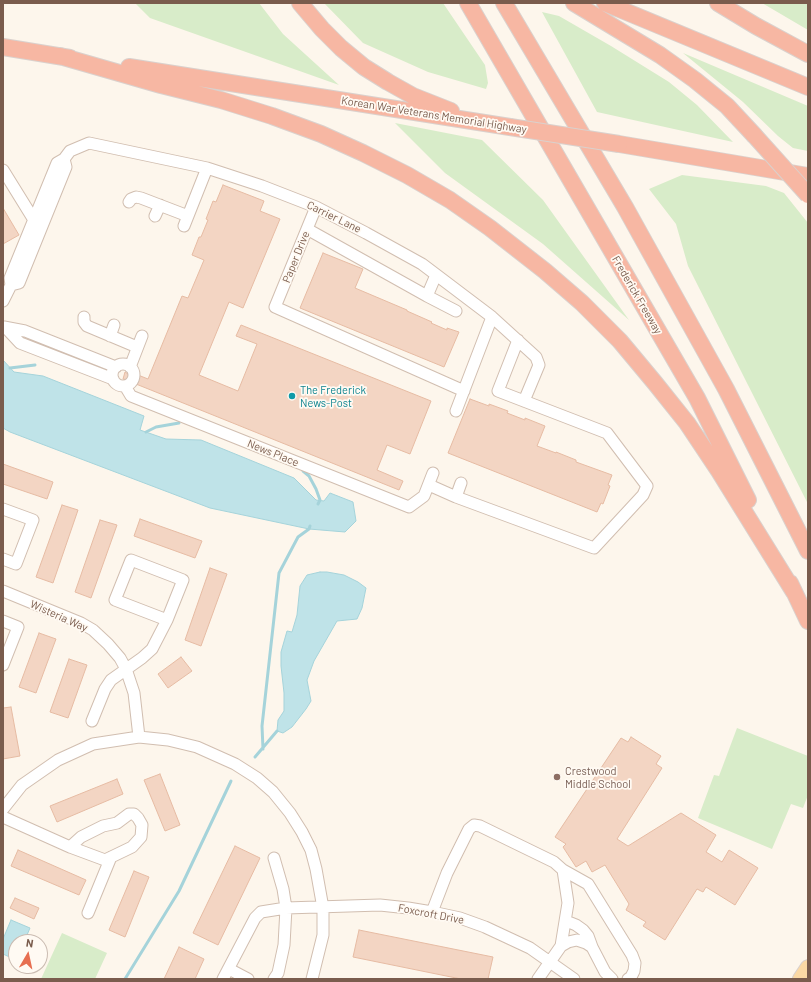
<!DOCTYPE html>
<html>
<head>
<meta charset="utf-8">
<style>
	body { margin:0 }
	#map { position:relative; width:811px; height:982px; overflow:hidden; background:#fdf6ec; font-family:Barlow,sans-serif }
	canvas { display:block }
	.frame { position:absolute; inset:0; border:4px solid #7a5c4d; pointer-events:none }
	.north { position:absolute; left:8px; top:934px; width:40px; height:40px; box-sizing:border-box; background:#fffaf3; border:1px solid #cabbb1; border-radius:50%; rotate:9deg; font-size:11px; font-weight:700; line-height:16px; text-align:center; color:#7a5c4d }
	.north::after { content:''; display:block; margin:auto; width:14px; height:18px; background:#e76f51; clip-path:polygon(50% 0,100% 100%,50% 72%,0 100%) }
</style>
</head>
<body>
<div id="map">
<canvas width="811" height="982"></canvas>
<div class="frame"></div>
<div class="north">N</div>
</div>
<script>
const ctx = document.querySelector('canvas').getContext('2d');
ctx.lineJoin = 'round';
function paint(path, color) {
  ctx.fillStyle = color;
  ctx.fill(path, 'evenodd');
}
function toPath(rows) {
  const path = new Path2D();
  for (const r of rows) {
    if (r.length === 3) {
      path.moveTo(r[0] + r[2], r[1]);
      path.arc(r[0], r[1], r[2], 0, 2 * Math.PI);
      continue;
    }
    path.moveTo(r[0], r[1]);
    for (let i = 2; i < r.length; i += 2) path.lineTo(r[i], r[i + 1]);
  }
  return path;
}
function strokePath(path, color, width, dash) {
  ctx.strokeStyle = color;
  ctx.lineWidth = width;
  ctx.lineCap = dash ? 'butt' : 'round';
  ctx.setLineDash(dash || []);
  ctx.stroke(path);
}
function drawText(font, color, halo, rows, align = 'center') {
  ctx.font = font + ' Barlow,sans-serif';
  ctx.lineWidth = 3.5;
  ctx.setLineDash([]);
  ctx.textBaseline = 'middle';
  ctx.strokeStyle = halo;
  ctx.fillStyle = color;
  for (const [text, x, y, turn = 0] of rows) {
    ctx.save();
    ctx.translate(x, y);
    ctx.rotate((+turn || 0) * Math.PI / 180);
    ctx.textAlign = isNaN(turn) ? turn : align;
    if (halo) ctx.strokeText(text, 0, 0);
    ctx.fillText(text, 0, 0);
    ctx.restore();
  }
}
paint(toPath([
	[135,3,259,3,283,34,339,85,150,18],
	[324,3,443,3,485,65,488,83,486,89,428,72,363,43],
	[762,3,808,3,808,30],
	[542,12,559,16,611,46,669,82,697,105,733,142,597,112],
	[683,53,808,106,808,151,793,148,778,136,743,102],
	[395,123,482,140,543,200,629,320,543,244,445,173],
	[682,175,766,186,784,193,808,223,808,504,688,266,676,224,649,189],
	[737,728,808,756,808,795,803,808,791,804,772,849,698,818,714,775,719,776],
	[62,933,107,953,95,979,41,979]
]), '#d8ecc9');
const water = toPath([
	[3,360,14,372,43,376,144,416,140,430,166,439,201,440,294,478,316,500,324,501,330,493,353,502,356,521,345,532,309,529,210,508,10,432,3,428,3,360],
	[320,572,327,572,344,575,358,582,366,588,362,608,357,619,337,621,314,661,307,680,311,701,306,709,292,727,283,733,277,731,278,720,284,711,284,693,281,666,281,652,287,631,292,632,297,615,300,586,307,575,320,572],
	[11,920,30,928,24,942,16,942,16,960,3,954,3,939,11,920]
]);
paint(water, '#bfe3e8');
strokePath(water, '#a5d3da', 1);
strokePath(toPath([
	[10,368,35,365],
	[146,432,156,427,179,423],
	[303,471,309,476,316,489,320,500,318,504],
	[263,749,262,726,279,573,298,537,309,529,310,526],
	[255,757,277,731],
	[125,979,179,891,231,781]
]), '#a5d3da', 3);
const building = toPath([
	[223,185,264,201,260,211,280,219,243,308,229,302,199,375,238,391,257,344,236,336,241,325,431,401,410,454,387,445,377,470,403,481,399,490,131,382,128,380,123,379,125,372,128,374,133,373,148,379,182,296,188,298,204,260,192,255,199,237,201,237,208,220,206,219,213,201,216,202,223,185],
	[3,208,19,235,3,244,3,208],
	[323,253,363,269,355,288,407,310,407,311,432,322,431,323,447,330,447,328,459,332,444,367,300,308,323,253],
	[470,399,489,406,489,404,508,411,507,413,525,420,525,418,545,426,537,446,556,453,556,452,576,460,576,462,612,475,608,485,610,486,603,504,601,503,597,512,448,453,470,399],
	[3,464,53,482,47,499,3,484,3,464],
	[62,505,78,510,53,583,36,577,62,505],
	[140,519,202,541,195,558,134,536,140,519],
	[100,520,117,525,91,598,75,592,100,520],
	[210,568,227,574,201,646,185,640,210,568],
	[39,633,56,639,36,693,19,687,39,633],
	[181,657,192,671,168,688,158,674,181,657],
	[69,659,87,665,68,718,50,712,69,659],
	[11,707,20,756,3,759,3,708,11,707],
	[631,737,661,756,656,764,662,768,617,839,628,846,681,813,716,835,706,852,722,862,729,850,758,868,735,905,706,887,703,892,697,889,665,940,643,926,646,922,626,910,629,904,605,865,592,872,586,861,576,867,563,847,566,844,555,837,621,738,628,742,631,737],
	[160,774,180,825,165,831,144,780,160,774],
	[117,779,123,794,57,822,50,806,117,779],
	[235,846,260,858,218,945,193,933,235,846],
	[18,850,86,880,79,895,11,866,18,850],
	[134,871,149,877,125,937,109,930,134,871],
	[15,898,39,908,34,919,10,908,15,898],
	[359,930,493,957,488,979,461,979,353,957,359,930],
	[179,947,204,959,195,979,164,979,179,947]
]);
paint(building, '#f3d5c3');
strokePath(building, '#e6bba3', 1);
const minor = toPath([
	[3,170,34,220,38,222],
	[129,202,131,199,136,197,141,198,188,216],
	[316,207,275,307,464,391],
	[155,216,160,205],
	[184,226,207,168],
	[307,229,427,296,436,275],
	[11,285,19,283,66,167,64,159],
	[427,296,456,311],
	[3,301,11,285,10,278,57,163,64,159,70,151,89,143,207,168,262,186,316,207,366,233,422,264,492,317,456,411],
	[84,317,84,322,87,326,137,347],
	[492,317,536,357,539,365,524,401],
	[4,327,25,331,116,367],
	[6,328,20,343,113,379],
	[110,336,114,325],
	[123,375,11],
	[130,367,142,336],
	[125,386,131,396,409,507,424,496,433,473],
	[429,485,456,497,594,548,643,495,647,486,607,433,498,391,518,340],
	[456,497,461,483],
	[3,509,33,520,16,564,3,559],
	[3,591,81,623,93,630,108,644,120,658,126,669,134,693,139,737],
	[3,621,18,627,3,665],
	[92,721,105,689,111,680,142,658,152,649,167,620,183,580,131,560,115,600,167,620],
	[3,809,22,785,58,760,93,744,139,737,168,740,197,747,235,764,257,778,273,792,290,813,302,832,311,850,316,869,323,908,323,935,312,979],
	[129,814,134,814,138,818,142,825,141,837,132,847,105,860,70,847,81,837,103,826,117,823,129,814],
	[3,817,70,847],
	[432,912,447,873,469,829,474,825,480,826,554,862,563,870,588,884,632,955,635,963,634,971,631,977,628,979],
	[88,913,111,857],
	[566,921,576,925,583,930,588,936,592,947],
	[561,946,568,903,563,870],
	[229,969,248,979],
	[223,979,255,918,261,912,286,908,380,905,408,908,432,912,460,918,485,927,530,948,574,979],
	[274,979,278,973,284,945,286,908,283,889,274,858],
	[538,979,561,946,568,942,577,940,586,943,592,947,605,972,612,979]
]);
const major = toPath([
	[800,979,808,967]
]);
const highway = toPath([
	[300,3,322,29,341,48,364,67,388,82,413,96,451,111],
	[468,3,697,398,748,500],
	[504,3,625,207,726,389,808,551],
	[574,3,660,55,695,80,727,106,754,135],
	[605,3,808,87],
	[718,3,756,26,808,54],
	[3,47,70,58],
	[60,56,161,85,221,100,272,116,321,134,363,153,407,175,450,200,490,228,545,271,582,303,620,341,655,383,687,423,719,471,794,592],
	[129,67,510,127],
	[619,144,808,176],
	[790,583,808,621]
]);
strokePath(minor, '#d1beb0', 13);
strokePath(major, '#dad1cd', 16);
strokePath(highway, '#dad1cd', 18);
strokePath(minor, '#fff', 11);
strokePath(major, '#fbd9a5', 14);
strokePath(highway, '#f7b7a3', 16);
const highwayBridge = toPath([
	[510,127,619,144],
	[754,135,808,195]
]);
strokePath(highwayBridge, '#dad1cd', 18, []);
strokePath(highwayBridge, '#f7b7a3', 16);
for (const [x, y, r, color] of [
	[292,396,4,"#0f9aa8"],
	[557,777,4,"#8d6e63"]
]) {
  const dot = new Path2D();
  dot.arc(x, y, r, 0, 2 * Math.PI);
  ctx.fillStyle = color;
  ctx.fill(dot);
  strokePath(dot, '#fffaf3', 1.5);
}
drawText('11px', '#7a5c4d', '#fffaf3', [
	["Korean War Veterans Memorial Highway",434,115,9],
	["Carrier Lane",334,217,26],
	["Paper Drive",296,257,-68],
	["Frederick Freeway",637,295,60],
	["News Place",273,453,22],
	["Wisteria Way",59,616,24],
	["Foxcroft Drive",431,914,11]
]);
drawText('11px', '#0d838f', '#fffaf3', [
	["The Frederick",300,390],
	["News-Post",300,403]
], 'left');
drawText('11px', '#785e54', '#fffaf3', [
	["Crestwood",565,771],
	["Middle School",565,784]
], 'left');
</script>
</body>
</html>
